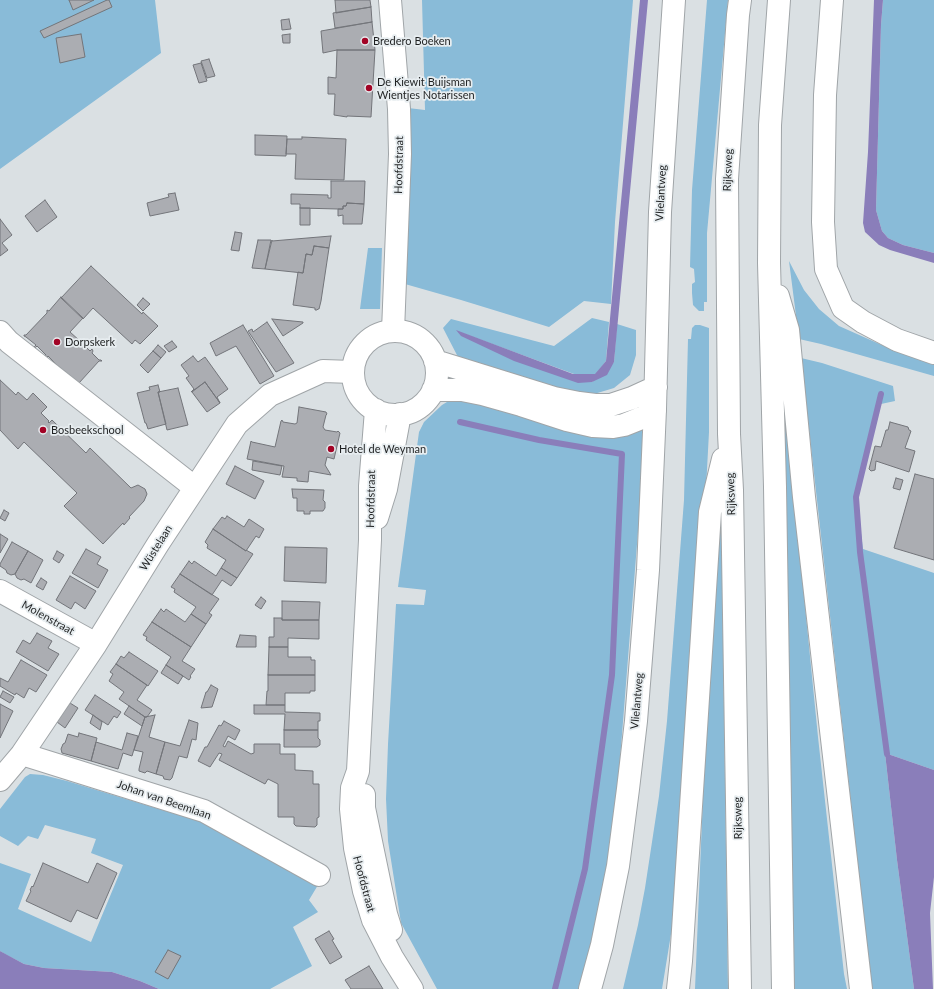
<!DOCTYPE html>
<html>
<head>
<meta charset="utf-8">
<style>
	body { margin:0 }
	canvas { display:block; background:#dae0e3 }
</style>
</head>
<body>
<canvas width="934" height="989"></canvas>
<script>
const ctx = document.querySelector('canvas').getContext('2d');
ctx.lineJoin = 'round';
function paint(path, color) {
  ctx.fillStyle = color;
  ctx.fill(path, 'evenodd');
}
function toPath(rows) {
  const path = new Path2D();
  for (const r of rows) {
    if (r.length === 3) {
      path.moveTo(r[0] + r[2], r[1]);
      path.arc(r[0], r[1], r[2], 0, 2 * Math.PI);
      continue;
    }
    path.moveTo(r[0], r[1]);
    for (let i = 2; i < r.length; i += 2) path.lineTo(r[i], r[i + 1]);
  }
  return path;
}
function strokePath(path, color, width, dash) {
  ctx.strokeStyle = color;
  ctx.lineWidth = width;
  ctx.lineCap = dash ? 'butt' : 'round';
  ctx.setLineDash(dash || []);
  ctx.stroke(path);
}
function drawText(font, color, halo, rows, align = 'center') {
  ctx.font = font + ' Lato,sans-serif';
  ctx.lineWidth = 3.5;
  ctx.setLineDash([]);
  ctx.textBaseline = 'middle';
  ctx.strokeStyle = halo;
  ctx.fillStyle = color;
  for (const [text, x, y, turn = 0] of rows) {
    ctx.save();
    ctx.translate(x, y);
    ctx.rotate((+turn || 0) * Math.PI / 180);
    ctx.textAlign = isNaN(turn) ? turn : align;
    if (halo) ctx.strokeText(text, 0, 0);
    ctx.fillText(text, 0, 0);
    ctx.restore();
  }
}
paint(toPath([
	[0,0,155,0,161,53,0,169],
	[422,0,633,0,615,222,611,304,584,301,549,327,461,300,405,284,408,108,425,110],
	[707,0,728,0,710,200,707,233,707,302,704,302,704,311,699,311,693,305,692,293,692,284,695,282,694,269,690,267,692,190],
	[883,0,934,0,934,253,903,245,888,238,882,231,876,210,881,25],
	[368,248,382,248,380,309,360,309],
	[789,261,804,290,819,309,839,326,893,350,934,365,934,376,821,344,799,339],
	[592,318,609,322,606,361,596,374,574,374,457,331,592,382,614,362,617,324,636,330,636,355,630,375,614,388,594,394,581,394,553,388,459,359,443,328,451,319,554,346],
	[695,325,700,325,709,328,709,432,705,507,672,928,662,989,623,989,638,925,645,888,659,796,667,721,684,500,688,339,691,339,692,328],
	[801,358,822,363,893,386,895,401,881,404,856,494,863,549,934,573,934,770,885,753,897,860,914,989,872,989],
	[452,399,469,399,551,421,596,438,646,430,615,823,596,922,580,989,437,989,401,923,388,841,386,799,388,744,396,604,424,605,426,590,398,587,419,432,424,422,442,405],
	[786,414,818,737,844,974,847,989,794,989,788,631,786,465,783,415],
	[721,502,728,989,695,989,711,603],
	[30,774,43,775,67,781,208,824,318,885,309,900,318,912,293,927,312,966,270,989,159,989,140,981,112,972,44,968,24,964,5,954,0,951,0,863,31,874,18,909,91,942,123,865,91,853,96,839,45,825,38,839,28,836,18,846,0,836,0,809,25,777]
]), '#89bbd8');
paint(toPath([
	[640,0,648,0,614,362,607,375,592,382,578,383,514,361,461,336,456,330,573,374,595,374,606,361],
	[874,0,883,0,881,25,876,210,882,231,888,238,903,245,934,253,934,263,890,250,879,245,865,232,863,223,868,152],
	[885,753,934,770,934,877,930,913,933,989,914,989,897,860],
	[0,951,24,964,44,968,112,972,140,981,159,989,0,989]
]), '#8a7eba');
strokePath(toPath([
	[881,394,856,497,860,552,887,754],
	[460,422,539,440,622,454,612,675,585,869,555,989]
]), '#8a7eba', 6);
const building = toPath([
	[69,0,94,0,73,10,69,0],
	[107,0,109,0,112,7,44,38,40,31,107,0],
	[335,0,370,0,371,7,336,13,335,0],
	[371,7,372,22,335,28,333,13,371,7],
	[289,19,291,29,282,30,281,20,289,19],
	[372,22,375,50,337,50,323,53,321,31,372,22],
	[81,34,85,57,60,63,56,38,81,34],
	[290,34,290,43,283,43,282,35,290,34],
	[337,50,375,50,371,117,347,116,347,117,334,115,335,94,328,94,328,77,336,78,337,50],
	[209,59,215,76,207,78,201,61,209,59],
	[201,63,207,81,199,83,193,65,201,63],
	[255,135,287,136,286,156,255,155,255,135],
	[302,137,346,139,344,180,295,179,296,154,286,154,287,139,302,139,302,137],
	[331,181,365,181,364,204,347,203,346,206,343,206,343,209,338,209,300,208,300,204,291,204,291,194,328,195,328,198,331,198,331,181],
	[175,193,179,210,150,216,147,203,169,197,168,194,175,193],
	[45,200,57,217,37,232,25,216,45,200],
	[347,203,364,204,362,224,343,224,343,215,338,216,338,209,343,209,343,206,346,206,347,203],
	[300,208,310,208,310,225,300,225,300,208],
	[0,219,12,235,2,243,8,250,0,256,0,219],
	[235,232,242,233,239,251,231,250,235,232],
	[331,236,329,248,314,246,312,255,306,254,303,273,265,269,272,240,272,241,331,236],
	[258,240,271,240,265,269,252,268,258,240],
	[314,246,329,248,321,301,319,309,318,309,317,310,315,310,315,308,293,305,298,272,303,273,306,254,312,255,314,246],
	[91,266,142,314,143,312,158,326,140,344,135,340,132,344,93,308,83,319,61,298,91,266],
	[61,297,83,318,70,332,80,341,81,340,83,341,81,342,90,351,92,349,93,351,92,353,99,360,101,360,102,361,99,361,79,383,58,366,57,368,56,367,57,365,48,356,46,358,45,357,46,355,37,346,35,348,34,347,36,345,26,337,24,336,24,335,26,335,47,313,47,310,49,311,61,297],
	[143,298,150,304,143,311,137,305,143,298],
	[272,319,303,322,303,323,283,336,272,319],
	[267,322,294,363,276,372,248,331,252,329,253,332,267,322],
	[243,325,274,376,260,384,236,346,216,356,210,343,243,325],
	[172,341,177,347,169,352,164,346,172,341],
	[158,345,166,352,161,358,153,351,158,345],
	[153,351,161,358,148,373,140,365,153,351],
	[193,356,198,362,205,357,228,389,217,397,220,403,205,382,191,392,194,389,186,378,189,376,181,365,193,356],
	[0,380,16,395,18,392,27,400,33,393,47,407,41,413,49,421,48,422,49,423,52,420,86,453,90,448,131,488,138,485,145,489,147,494,144,501,129,517,130,518,124,525,123,523,103,544,64,506,77,493,24,442,18,449,0,430,0,380],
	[205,382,220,403,207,412,192,392,205,382],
	[158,385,160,392,158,392,166,424,148,429,146,423,145,423,137,393,150,390,149,387,158,385],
	[178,388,188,425,167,430,158,392,178,388],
	[299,407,326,412,327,414,326,415,323,427,325,430,337,432,338,431,340,433,334,459,327,457,325,465,331,475,309,471,308,482,297,481,297,478,282,477,284,466,247,459,251,441,252,442,275,447,281,421,282,420,283,422,295,424,297,423,299,407],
	[890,422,908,427,909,430,911,431,905,448,915,451,909,472,876,461,875,470,871,471,869,469,875,446,881,447,886,430,888,430,890,422],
	[253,461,282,466,280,475,252,470,253,461],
	[235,466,264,481,255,499,226,484,235,466],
	[915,474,934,479,934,560,894,548,915,474],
	[896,478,903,480,900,490,893,488,896,478],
	[292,489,324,490,323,500,325,502,325,508,323,511,310,511,310,514,304,514,304,511,297,511,297,498,293,498,292,489],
	[4,510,9,513,5,521,0,518,4,510],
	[227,516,244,527,249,519,264,529,259,538,256,536,246,551,213,529,222,517,225,519,227,516],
	[213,529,246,551,246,550,253,554,237,578,221,568,226,560,207,548,208,545,205,542,213,529],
	[0,534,8,539,0,553,0,534],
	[12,542,28,551,15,574,11,575,7,573,6,570,0,566,0,564,12,542],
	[285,547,327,548,326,583,284,581,285,547],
	[86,549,101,557,97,564,108,570,98,588,72,573,86,549],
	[28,551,43,560,31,583,24,579,21,580,17,578,15,574,28,551],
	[57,551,64,555,59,563,53,559,57,551],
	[189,561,192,564,194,561,216,576,221,568,237,578,231,586,222,580,212,595,180,574,189,561],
	[180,574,219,599,209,613,212,615,206,624,191,614,196,607,174,592,175,589,171,587,180,574],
	[70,576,96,591,85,609,75,602,71,609,56,600,70,576],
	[41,578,47,582,43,590,36,586,41,578],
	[261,597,266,601,261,609,255,605,261,597],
	[282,601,320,602,319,620,282,620,282,601],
	[161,609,164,612,166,609,185,622,191,614,206,624,191,647,152,622,161,609],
	[274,618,282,618,282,620,319,620,319,639,288,638,288,647,269,647,269,637,274,637,274,618],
	[152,622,191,647,182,661,195,669,190,676,191,677,189,680,166,665,171,657,146,640,147,637,143,635,152,622],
	[37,633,52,641,48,648,59,654,48,671,16,652,23,640,30,644,37,633],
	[240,635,256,636,256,647,236,647,240,635],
	[269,647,288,647,288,657,311,657,311,660,315,660,315,675,268,675,269,647],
	[129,652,158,671,148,686,116,664,121,656,124,658,129,652],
	[21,660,47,675,36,692,29,688,24,698,16,693,15,695,0,686,0,678,8,682,21,660],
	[116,664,147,685,137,700,152,710,147,717,145,717,119,699,124,692,109,681,113,674,110,672,116,664],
	[166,665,183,676,178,684,161,673,166,665],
	[268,675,315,675,315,691,310,691,310,693,285,693,285,705,266,705,267,691,268,691,268,675],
	[211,685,218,689,212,707,201,708,206,692,207,692,211,685],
	[3,691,14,697,10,703,0,697,3,691],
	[95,695,121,712,117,718,114,716,108,725,85,710,95,695],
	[70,703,78,708,65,728,57,722,70,703],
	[0,704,13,711,0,738,0,704],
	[254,705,285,705,285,712,320,713,320,721,318,721,318,730,284,730,285,714,254,714,254,705],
	[129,706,145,717,142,726,124,714,129,706],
	[93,715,102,722,100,730,90,723,93,715],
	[155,715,149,737,165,742,156,774,147,771,145,773,139,771,139,769,143,752,134,750,145,717,155,715],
	[189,720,198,723,196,740,192,739,187,758,179,756,172,778,170,780,164,779,163,776,156,774,165,742,180,746,189,720],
	[224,721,240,730,235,740,228,736,223,746,225,747,228,741,251,754,254,753,254,744,280,744,280,754,295,754,295,770,313,771,313,784,319,784,319,817,317,818,317,825,315,827,296,826,294,824,294,817,278,817,278,784,268,779,265,784,219,760,222,754,219,753,210,767,198,761,205,747,207,747,219,725,221,726,224,721],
	[284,730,318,730,318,738,320,740,320,745,317,747,284,747,284,730],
	[79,733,97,738,91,761,62,753,61,749,63,744,65,743,68,734,78,737,79,733],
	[127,733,138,736,132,756,123,753,118,769,91,761,96,742,122,750,127,733],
	[43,863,88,883,97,863,117,873,97,919,77,910,71,922,26,901,31,891,30,890,32,886,33,887,43,863],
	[329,931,334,939,332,940,342,957,330,964,315,939,329,931],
	[168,950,181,956,168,979,155,972,168,950],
	[369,966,383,989,351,989,345,980,369,966]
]);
paint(building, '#abadb2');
strokePath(building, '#73757a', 1);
const minor = toPath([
	[390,0,399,109,400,154,393,331],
	[832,0,825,95,823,222,826,269,843,308,863,322,897,340,934,353],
	[0,332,9,342,194,487],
	[0,591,96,644],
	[22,754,204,811,319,875],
	[0,780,22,754,96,644,158,544,237,424,270,395,323,371,353,372],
	[590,989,602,945,618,866,628,789,636,721,648,570,655,409]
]);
const major = toPath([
	[740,0,738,15,727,179,729,434,732,490,740,989],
	[779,0,770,125,769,263,775,487,783,989],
	[778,296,788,330,804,497,861,989],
	[395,373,42],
	[435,361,554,398,579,403,595,405,611,405,632,398,656,387],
	[433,390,462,390,482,394,521,405,567,420,593,426,613,427,624,425,644,417,655,409,660,212,674,0],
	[376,410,370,486,370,540,358,771,352,788,351,809,355,848,364,891,373,920,392,957,412,989],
	[377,518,386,489,400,414],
	[364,795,364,808,386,914,391,930],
	[678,989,681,961,710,512,723,459]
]);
strokePath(minor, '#a0a5a8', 24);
strokePath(major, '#a0a5a8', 24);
strokePath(minor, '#fff', 22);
strokePath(major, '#fff', 22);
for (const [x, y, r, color] of [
	[365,41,4,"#a20325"],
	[369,88,4,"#a20325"],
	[57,342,4,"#a20325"],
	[43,430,4,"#a20325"],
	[331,449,4,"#a20325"]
]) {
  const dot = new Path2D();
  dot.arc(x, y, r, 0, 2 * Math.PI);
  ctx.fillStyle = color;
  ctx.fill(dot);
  strokePath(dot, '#e7edf0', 1.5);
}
drawText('11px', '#1f2122', '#e7edf0', [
	["Bredero Boeken",373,41],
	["De Kiewit Buijsman",377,82],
	["Wientjes Notarissen",377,95],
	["Dorpskerk",65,342],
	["Bosbeekschool",51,430],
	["Hotel de Weyman",339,449]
], 'left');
drawText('11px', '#1f2122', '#e7edf0', [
	["Hoofdstraat",399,165,-89],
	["Rijksweg",728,170,-88],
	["Vlielantweg",661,193,-87],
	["Rijksweg",731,494,-92],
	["Hoofdstraat",371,499,-89],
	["Wüstelaan",156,548,-58],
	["Molenstraat",48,618,29],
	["Vlielantweg",637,701,-85],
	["Johan van Beemlaan",164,800,19],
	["Rijksweg",738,818,-91],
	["Hoofdstraat",364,884,75]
]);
</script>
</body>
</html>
